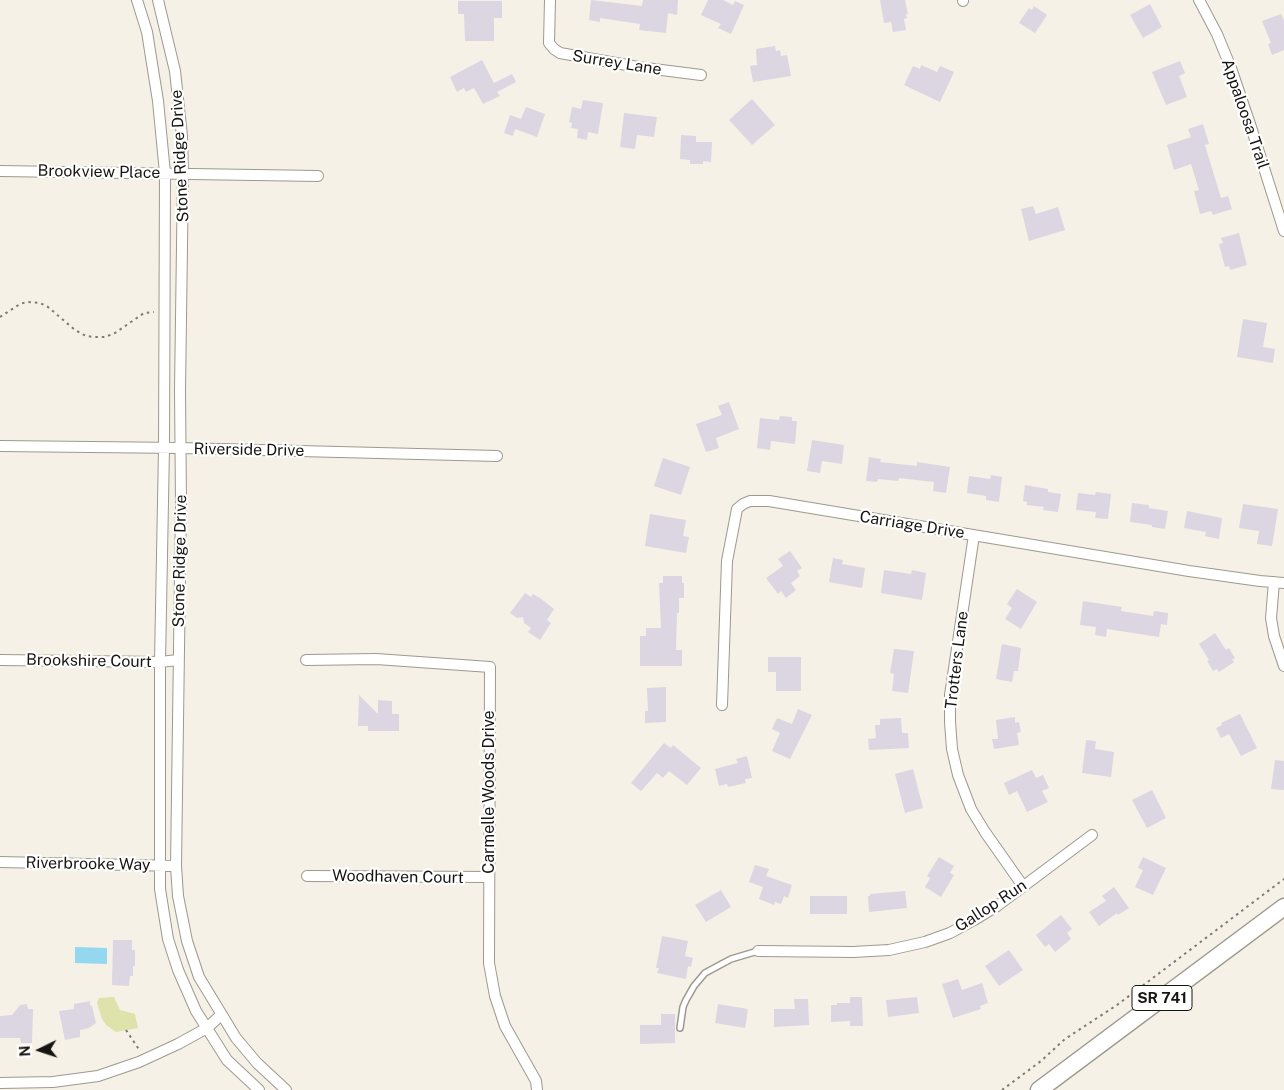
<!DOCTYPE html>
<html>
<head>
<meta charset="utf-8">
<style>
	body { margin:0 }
	#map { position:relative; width:1284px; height:1090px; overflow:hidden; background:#f6f1e6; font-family:"Public Sans",sans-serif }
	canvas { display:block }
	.north { position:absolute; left:15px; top:1025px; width:50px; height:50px; -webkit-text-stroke:4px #fff; paint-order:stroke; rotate:266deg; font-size:14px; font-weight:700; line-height:20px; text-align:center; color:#171511 }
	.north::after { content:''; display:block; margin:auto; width:18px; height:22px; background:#171511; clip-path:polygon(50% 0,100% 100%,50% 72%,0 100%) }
</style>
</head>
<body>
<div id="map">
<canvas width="1284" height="1090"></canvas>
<div class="north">N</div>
</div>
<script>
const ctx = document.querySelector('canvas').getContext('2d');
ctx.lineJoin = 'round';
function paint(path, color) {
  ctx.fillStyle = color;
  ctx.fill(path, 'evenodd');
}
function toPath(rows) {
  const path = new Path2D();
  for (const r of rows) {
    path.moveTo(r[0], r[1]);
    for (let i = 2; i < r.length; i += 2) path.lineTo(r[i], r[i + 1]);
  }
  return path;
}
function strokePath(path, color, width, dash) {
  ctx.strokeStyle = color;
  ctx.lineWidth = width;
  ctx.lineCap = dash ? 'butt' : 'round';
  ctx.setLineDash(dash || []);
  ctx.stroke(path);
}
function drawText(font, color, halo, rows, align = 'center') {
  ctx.font = font + ' "Public Sans",sans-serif';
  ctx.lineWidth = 4.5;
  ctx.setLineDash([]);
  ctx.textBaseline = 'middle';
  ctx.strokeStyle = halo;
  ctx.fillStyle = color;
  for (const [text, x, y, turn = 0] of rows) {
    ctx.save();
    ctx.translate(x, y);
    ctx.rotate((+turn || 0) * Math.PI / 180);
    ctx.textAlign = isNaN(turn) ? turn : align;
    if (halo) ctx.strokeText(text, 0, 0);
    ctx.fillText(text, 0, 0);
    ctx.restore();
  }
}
paint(toPath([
	[114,997,120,1010,135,1014,138,1028,116,1032,106,1025,102,1019,97,1003,99,998]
]), '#dde3ab');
paint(toPath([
	[75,947,107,948,107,964,75,963]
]), '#93d8ef');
paint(toPath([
	[591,0,642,6,643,0,678,0,677,15,668,13,666,33,639,30,640,24,600,18,600,22,589,20],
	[708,0,723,0,733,5,735,1,744,5,731,34,718,28,721,24,701,15],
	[880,0,905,0,908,14,906,14,907,18,904,19,906,30,893,32,891,22,884,23],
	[458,1,502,1,502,18,494,18,494,41,465,41,464,14,458,14],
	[1150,4,1162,27,1143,38,1130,15],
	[1034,6,1047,15,1035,33,1019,23,1029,8,1032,10],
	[1281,14,1284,21,1284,50,1272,55,1268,44,1271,43,1262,21],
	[775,46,776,51,780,50,781,56,787,55,791,76,753,82,750,66,757,65,756,49],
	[482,60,494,83,512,74,516,82,497,92,500,96,483,104,474,88,466,92,464,88,457,92,450,77],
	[1180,61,1185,73,1179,76,1187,97,1166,105,1152,72],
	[921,65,937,72,940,66,954,72,940,102,904,85,913,66,920,69],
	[752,99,775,125,752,145,729,120],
	[583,100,603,103,598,134,588,132,587,140,577,138,578,129,571,128,572,123,569,122,572,107,581,109],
	[526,107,545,114,537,137,515,129,513,136,504,133,510,115,521,119],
	[624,113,657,117,654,137,637,135,635,149,620,147],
	[1203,124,1209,144,1205,145,1221,198,1228,196,1232,209,1213,215,1211,211,1200,214,1194,191,1199,190,1191,164,1174,170,1167,145,1191,137,1188,129],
	[681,135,696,136,696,142,712,142,711,162,703,161,703,164,690,164,690,160,680,159],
	[1033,206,1036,214,1058,207,1065,230,1029,241,1021,209],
	[1239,233,1247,265,1230,270,1229,266,1225,267,1219,244,1223,243,1221,238],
	[1243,319,1267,323,1263,347,1275,349,1273,363,1237,357],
	[729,402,739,429,716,438,719,448,706,452,696,424,722,415,718,406],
	[780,416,792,417,792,421,797,421,795,444,771,441,770,450,757,448,760,418,779,420],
	[812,440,844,445,842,464,822,461,820,473,807,471],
	[869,457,881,459,880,462,917,466,917,462,950,467,946,493,933,491,934,482,899,478,898,481,878,479,877,482,866,481],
	[663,458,690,467,681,495,654,486],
	[991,475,1002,477,999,502,986,500,986,496,967,493,969,476,990,479],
	[1025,485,1048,489,1048,492,1061,494,1058,512,1043,510,1044,507,1027,505,1027,502,1023,501],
	[1096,492,1111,494,1108,519,1095,518,1096,512,1076,510,1078,493,1095,495],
	[1132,503,1149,505,1149,508,1168,511,1165,529,1152,527,1152,525,1130,522],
	[1243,504,1278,509,1272,546,1257,544,1259,531,1239,528],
	[1187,511,1222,518,1219,539,1205,536,1206,532,1184,528],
	[650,514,686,520,683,536,689,537,686,553,645,546],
	[790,551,802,568,797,571,800,576,791,583,796,590,786,598,781,591,778,594,766,578,783,566,778,559],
	[833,558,843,560,842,564,865,568,862,588,829,582],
	[884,570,911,574,912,570,926,573,922,600,881,593],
	[663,576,682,576,682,583,684,583,684,598,679,598,679,613,677,613,676,650,682,650,682,666,640,666,640,636,646,636,646,628,661,628,659,583,663,583],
	[1017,589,1037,602,1021,629,1005,619,1012,608,1007,604],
	[525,593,531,597,533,594,540,598,554,609,547,620,551,623,540,640,528,632,531,628,524,623,523,617,517,618,510,613],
	[1083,601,1122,607,1121,611,1153,616,1154,611,1168,613,1167,625,1161,624,1159,637,1107,629,1106,637,1095,635,1096,627,1080,625],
	[1215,633,1226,650,1229,648,1235,658,1232,660,1234,662,1219,672,1217,669,1213,671,1207,661,1209,660,1199,644],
	[1002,644,1021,648,1018,671,1014,671,1012,682,996,679],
	[894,649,914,651,908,693,892,691,894,674,890,673],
	[768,657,801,657,801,691,776,691,776,672,768,672],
	[666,687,666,722,645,723,645,711,648,711,647,688],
	[359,695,378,714,378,700,392,701,392,714,399,714,399,731,368,731,368,726,358,726],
	[798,709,812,715,790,759,772,751,780,733,772,729,777,718,792,724],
	[1240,714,1257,748,1241,756,1229,734,1221,738,1216,728,1222,725,1221,723],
	[1015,717,1015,723,1019,722,1021,732,1017,733,1019,745,994,749,992,739,998,739,996,720],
	[901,718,902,733,908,733,909,748,869,750,868,739,876,738,875,725,880,725,880,719],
	[1086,740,1096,741,1095,749,1114,752,1111,777,1082,773],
	[664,743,671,748,673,745,701,768,687,785,669,771,663,778,657,773,641,791,631,783],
	[747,756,752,778,745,779,746,783,728,787,727,784,719,786,715,769,738,763,736,759],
	[1275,760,1284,761,1284,790,1271,789],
	[913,769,923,808,905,813,895,774],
	[1032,770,1036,778,1043,775,1049,788,1042,791,1048,802,1027,812,1017,791,1009,795,1004,783],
	[1152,790,1166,818,1147,828,1132,800],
	[939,857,954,866,950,873,954,875,941,897,925,887,930,878,927,876],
	[1143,857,1166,868,1153,895,1135,887,1143,870,1138,868],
	[755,865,769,869,766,876,792,885,788,898,784,896,781,904,775,902,774,905,759,899,763,887,749,882],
	[1114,887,1129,908,1118,915,1117,913,1099,926,1089,912,1106,901,1102,896],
	[721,890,731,907,706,922,695,905],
	[905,891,907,908,869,912,868,896,870,896,870,894],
	[810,896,847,896,847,914,810,914],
	[1061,915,1072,929,1067,933,1071,939,1055,952,1049,944,1045,947,1036,935],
	[662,936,688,941,685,956,693,958,691,967,688,966,686,979,657,973,659,968,656,968],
	[113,940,132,940,132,950,135,950,135,966,133,966,133,976,130,976,129,986,112,985],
	[1009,950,1023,970,999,986,985,966],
	[958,979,962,990,982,983,988,1003,980,1006,981,1009,953,1018,942,984],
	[850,997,862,997,863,1026,850,1026,850,1021,831,1022,831,1005,837,1005,837,1003,850,1003],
	[917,997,919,1013,888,1017,886,1000],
	[794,999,808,999,809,1025,774,1027,774,1009,795,1009],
	[90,1001,90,1005,92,1006,96,1023,89,1028,80,1030,80,1037,65,1040,59,1011,74,1009,74,1004],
	[27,1004,28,1009,33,1009,32,1043,21,1043,20,1038,0,1038,0,1016,12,1015,20,1005],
	[718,1004,748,1009,745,1028,715,1023],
	[661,1014,675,1014,675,1043,640,1044,640,1025,661,1025]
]), '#dbd6e1');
const lane = toPath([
	[680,1028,683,1007,686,1000,694,986,705,973,731,959,758,951]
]);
const street = toPath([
	[137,0,147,32,158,101,165,173,164,448,160,662,160,889,168,939,178,970,196,1011,227,1060,259,1090],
	[158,0,175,71,182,136,183,174,180,390,181,505,176,866,178,896,187,941,199,977,236,1038,257,1063,286,1090],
	[550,0,549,43,554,49,560,53,638,67,701,75],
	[1199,0,1217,34,1231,68,1251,127,1284,231],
	[963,1,963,0],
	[0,171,318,176],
	[0,446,181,448,497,456],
	[974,535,950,695,950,722,952,749,958,775,971,809,985,832,1023,886],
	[1274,582,1271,618,1274,636,1284,666],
	[0,660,160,662,178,660],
	[306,660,376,659,490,667,489,963,495,996,505,1026,536,1081,537,1090],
	[722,705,727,561,737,509,743,504,750,501,769,501,1189,571,1260,581,1284,583],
	[0,862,176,866],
	[307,876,489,877],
	[758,951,853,952,889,950,925,942,950,933,974,920,997,906,1092,835],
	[0,1083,53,1082,98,1076,139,1062,178,1044,207,1028,221,1015]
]);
const primary = toPath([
	[1039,1090,1284,907]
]);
strokePath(lane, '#9e998f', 8);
strokePath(street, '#9e998f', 12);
strokePath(primary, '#9e998f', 19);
strokePath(toPath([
	[0,317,20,304,27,302,40,303,48,307,75,330,86,336,94,337,105,337,115,333,144,313,154,312],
	[126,1030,140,1051],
	[1002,1090,1041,1061,1065,1039,1117,1005,1284,879]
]), '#7c7972', 2, [2.5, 4]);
strokePath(lane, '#fff', 5);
strokePath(street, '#fff', 10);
strokePath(primary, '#fff', 16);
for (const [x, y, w] of [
	[1162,998,60]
]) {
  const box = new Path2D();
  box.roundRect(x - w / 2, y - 12.5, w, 25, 4);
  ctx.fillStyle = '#fff';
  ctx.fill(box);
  strokePath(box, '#171511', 1);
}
drawText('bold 15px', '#171511', null, [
	["SR 741",1162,998]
]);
drawText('16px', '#171511', '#fff', [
	["Surrey Lane",617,63,9],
	["Appaloosa Trail",1245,114,71],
	["Stone Ridge Drive",180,156,-93],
	["Brookview Place",99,172,1],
	["Riverside Drive",249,450,1],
	["Carriage Drive",912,525,9],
	["Stone Ridge Drive",180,561,-89],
	["Trotters Lane",957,660,-83],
	["Brookshire Court",89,661,1],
	["Carmelle Woods Drive",489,792,-90],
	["Riverbrooke Way",88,864,1],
	["Woodhaven Court",398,877,1],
	["Gallop Run",991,906,-33]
]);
</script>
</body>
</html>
